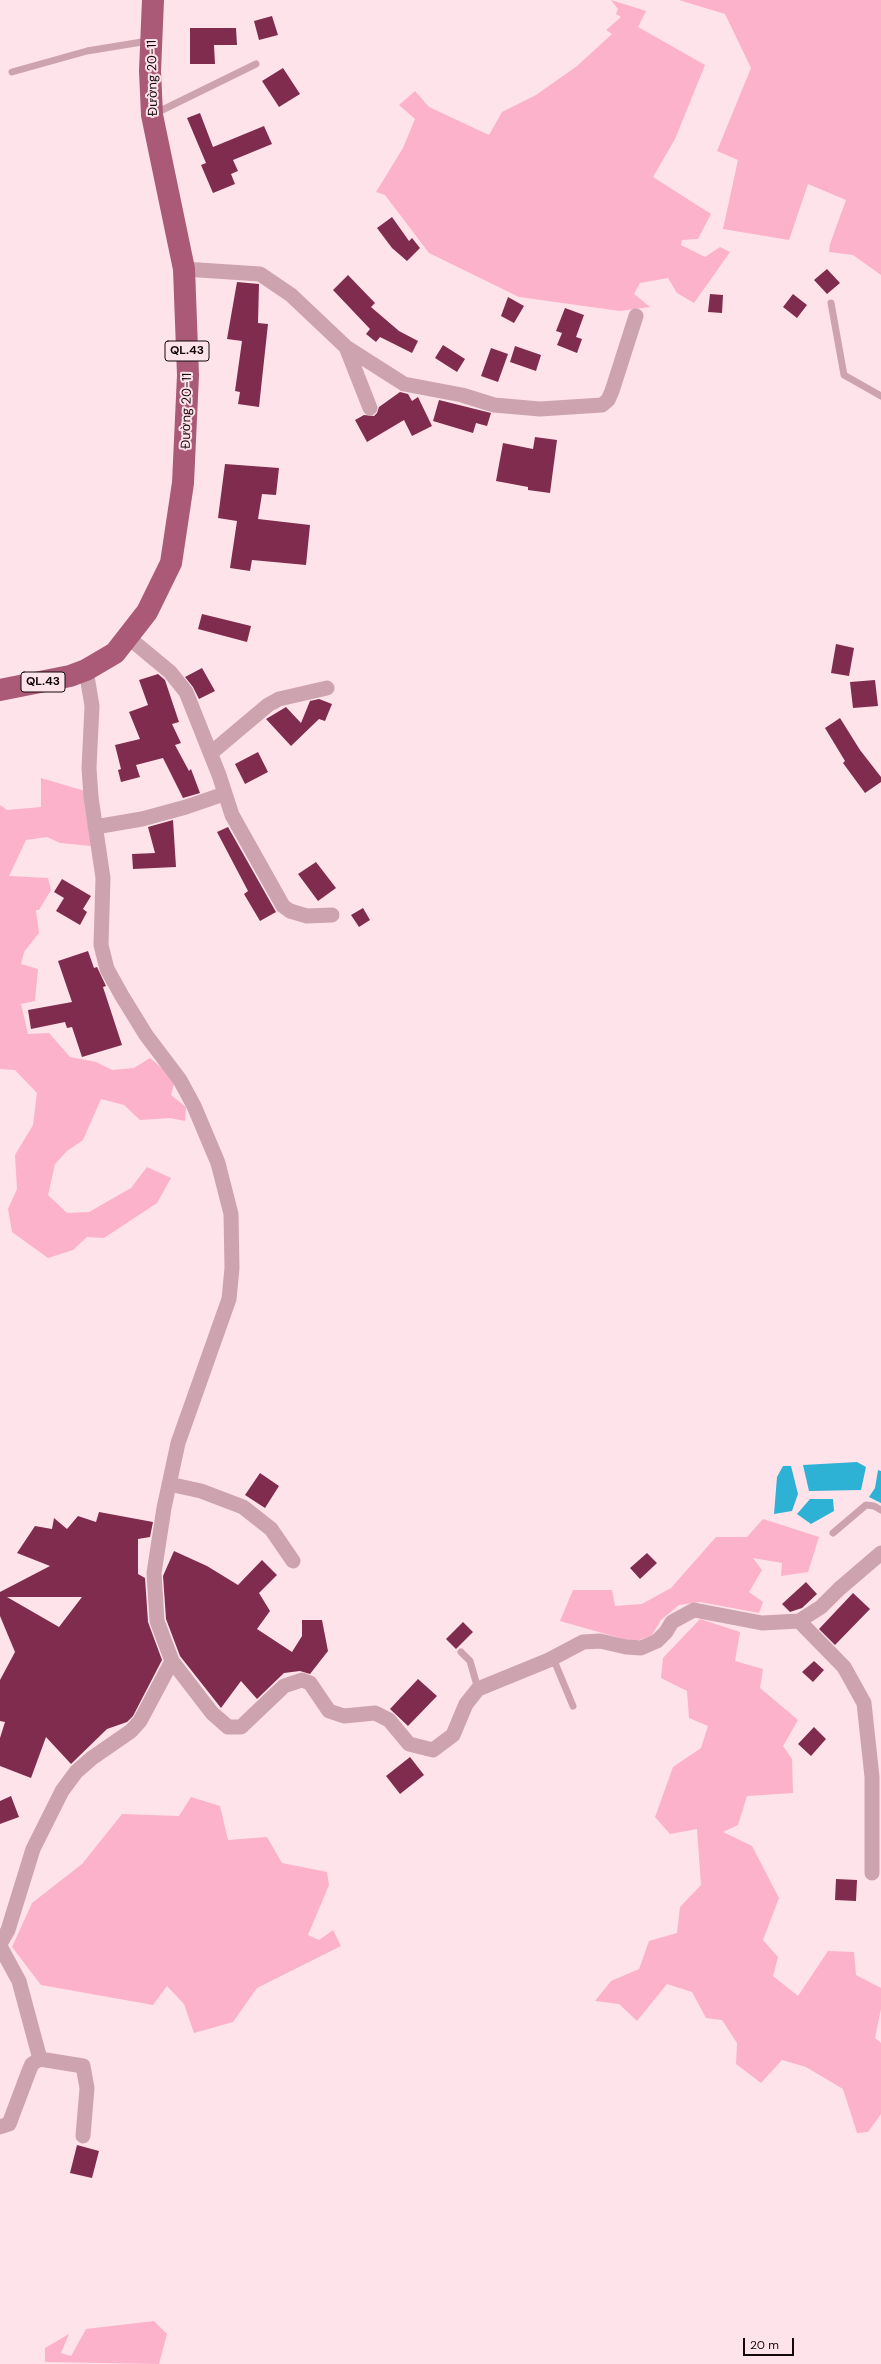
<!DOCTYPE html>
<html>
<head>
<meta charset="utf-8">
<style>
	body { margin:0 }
	#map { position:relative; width:881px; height:2364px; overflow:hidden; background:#ffe3eb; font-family:"DM Sans",sans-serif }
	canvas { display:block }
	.scale { position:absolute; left:743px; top:2338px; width:51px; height:18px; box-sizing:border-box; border:2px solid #13080c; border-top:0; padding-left:5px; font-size:12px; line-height:14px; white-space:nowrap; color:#13080c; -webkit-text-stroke:3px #ffe3eb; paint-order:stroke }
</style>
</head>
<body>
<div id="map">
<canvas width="881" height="2364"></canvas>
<div class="scale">20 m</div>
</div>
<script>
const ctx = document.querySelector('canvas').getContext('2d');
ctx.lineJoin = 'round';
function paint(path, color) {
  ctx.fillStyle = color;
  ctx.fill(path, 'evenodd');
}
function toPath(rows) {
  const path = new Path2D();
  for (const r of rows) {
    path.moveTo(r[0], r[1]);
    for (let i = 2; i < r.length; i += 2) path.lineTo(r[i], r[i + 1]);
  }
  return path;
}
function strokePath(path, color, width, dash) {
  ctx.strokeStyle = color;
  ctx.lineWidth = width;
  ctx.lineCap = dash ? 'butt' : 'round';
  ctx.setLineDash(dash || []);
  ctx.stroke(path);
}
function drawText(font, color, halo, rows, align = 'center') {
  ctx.font = font + ' "DM Sans",sans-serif';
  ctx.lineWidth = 4;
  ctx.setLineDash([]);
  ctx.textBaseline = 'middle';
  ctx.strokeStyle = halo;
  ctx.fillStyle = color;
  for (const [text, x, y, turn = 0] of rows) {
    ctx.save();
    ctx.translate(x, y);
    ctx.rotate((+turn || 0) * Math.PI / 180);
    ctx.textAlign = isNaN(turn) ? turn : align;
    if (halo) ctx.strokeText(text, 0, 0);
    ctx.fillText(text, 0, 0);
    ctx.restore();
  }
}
paint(toPath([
	[611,0,646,11,638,27,705,65,675,139,653,177,711,214,698,239,682,240,681,245,705,257,720,247,730,252,694,303,677,293,668,278,640,283,634,294,650,307,620,311,519,297,429,253,385,195,376,192,403,148,415,119,399,105,415,91,429,107,489,135,502,112,536,95,577,66,612,34,606,30,621,17,616,14,618,9],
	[679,0,881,0,881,275,853,255,829,252,830,244,846,200,808,184,789,240,723,229,738,160,717,151,751,68,725,14],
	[41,778,85,791,91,846,60,843,47,837,26,840,9,876,48,878,51,890,39,910,36,910,39,933,24,952,21,964,38,969,35,1001,21,1004,28,1034,49,1033,70,1057,96,1062,112,1070,134,1068,150,1058,169,1074,174,1084,171,1095,186,1107,185,1121,170,1118,140,1120,124,1105,101,1099,83,1140,67,1151,55,1164,48,1195,67,1213,89,1212,131,1188,147,1167,171,1178,157,1203,104,1238,87,1237,73,1250,48,1258,12,1232,8,1209,17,1189,15,1155,33,1125,37,1093,15,1070,0,1069,0,805,7,810,41,807],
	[763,1519,819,1537,808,1572,781,1576,782,1563,753,1558,762,1570,749,1592,763,1602,759,1613,700,1602,679,1605,661,1620,652,1635,634,1642,560,1621,573,1590,612,1590,615,1606,642,1604,671,1588,716,1537,747,1537],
	[700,1619,740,1632,735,1661,763,1669,760,1688,798,1720,783,1746,792,1759,793,1793,747,1796,738,1825,723,1832,752,1846,779,1898,763,1940,778,1957,773,1976,798,1996,828,1951,854,1952,856,1975,881,1988,881,2009,875,2038,881,2043,881,2114,868,2132,857,2133,843,2089,806,2067,782,2060,761,2083,736,2064,737,2043,722,2020,706,2018,692,1992,667,1984,637,2021,619,2004,595,2001,611,1981,639,1969,649,1941,677,1933,680,1907,701,1885,697,1829,670,1834,655,1817,673,1767,701,1748,708,1726,689,1718,687,1691,661,1678,663,1658],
	[191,1797,220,1806,228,1840,267,1837,282,1863,327,1872,329,1885,308,1935,319,1940,333,1930,341,1946,257,1988,233,2022,194,2033,184,2004,167,1986,153,2005,41,1985,12,1947,32,1903,82,1864,122,1814,179,1816],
	[154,2321,167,2334,159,2364,45,2362,45,2348,69,2334,61,2353,71,2356,86,2329]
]), '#fcb2ca');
paint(toPath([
	[857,1462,866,1467,861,1490,809,1491,803,1465],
	[783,1466,791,1466,798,1494,792,1511,774,1514,777,1477],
	[878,1470,881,1471,881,1503,869,1497,875,1488],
	[810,1499,833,1499,834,1511,811,1524,797,1514]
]), '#2db2d5');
paint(toPath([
	[272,16,278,35,259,40,254,21],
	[190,28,236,28,237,45,214,45,215,64,190,64],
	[283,68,300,94,279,107,262,81],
	[200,113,213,147,264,126,272,144,233,160,238,171,231,174,235,184,213,193,201,165,206,163,187,118],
	[392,217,409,241,412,238,420,248,407,261,392,248,377,228],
	[827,269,840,283,827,294,814,280],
	[348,275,375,303,371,307,399,331,418,341,412,353,380,337,376,342,366,334,370,329,333,290],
	[237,282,259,284,258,323,268,324,259,407,238,404,240,392,235,391,242,341,227,339],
	[710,294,723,295,722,313,708,312],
	[793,294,807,305,797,318,783,307],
	[508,297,524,306,514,323,501,316],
	[565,308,584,315,576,337,582,339,577,353,557,345,562,333,556,331],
	[443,345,465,359,457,372,435,358],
	[515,346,541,355,536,371,510,362],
	[491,348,508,354,498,382,481,376],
	[400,392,408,394,412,401,418,397,432,426,412,436,404,420,367,442,355,420,364,415,374,416,377,413,379,407],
	[439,400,491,413,487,426,476,423,473,433,433,421],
	[535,437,557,440,550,493,528,490,528,487,496,481,503,443,533,449],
	[225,464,279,468,276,495,262,494,258,519,310,525,306,565,252,560,250,571,230,568,237,521,218,518],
	[202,614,251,626,247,642,198,629],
	[836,644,854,648,849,676,831,673],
	[202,668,215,691,199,699,193,687,185,677],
	[158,674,165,680,179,722,172,724,181,743,175,745,189,771,191,769,200,793,183,798,163,758,136,765,140,777,121,782,118,770,121,769,115,745,140,739,129,712,148,705,139,680],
	[875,680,878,706,853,708,850,682],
	[319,699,332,704,325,721,319,719,291,746,266,719,286,707,301,723,310,701],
	[840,718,860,750,881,777,881,782,865,793,843,763,845,761,825,728],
	[258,752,268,772,245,784,235,764],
	[173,820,176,867,133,869,132,854,155,853,148,827],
	[228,827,276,912,260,921,244,894,248,891,217,832],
	[316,862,336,888,318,901,298,874],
	[62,879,91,896,83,909,87,912,80,925,56,911,64,898,54,892],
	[363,908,370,920,359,927,351,915],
	[88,951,94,968,97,967,106,986,103,987,122,1045,82,1057,72,1027,67,1028,65,1022,31,1029,28,1010,72,1002,58,961],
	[260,1473,279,1486,265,1508,245,1495],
	[99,1512,153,1522,150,1537,138,1539,138,1574,145,1578,148,1622,162,1660,133,1716,127,1722,107,1729,71,1764,46,1737,31,1778,0,1766,0,1738,5,1722,0,1721,0,1680,15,1652,0,1616,0,1592,50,1566,17,1553,35,1526,52,1529,54,1518,67,1529,78,1516,96,1522],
	[7,1597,82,1597,59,1627],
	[174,1551,207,1566,238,1585,262,1560,277,1575,259,1593,270,1611,257,1629,292,1652,302,1636,302,1620,322,1620,328,1651,310,1674,300,1671,284,1673,257,1699,241,1681,221,1708,180,1656,166,1619,163,1576],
	[647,1553,657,1563,640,1579,630,1568],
	[806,1582,817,1594,802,1608,790,1612,782,1604],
	[853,1593,870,1609,835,1645,819,1629],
	[463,1622,473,1632,456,1649,446,1639],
	[814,1661,824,1670,813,1682,802,1672],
	[418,1679,437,1696,408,1726,390,1709],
	[814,1727,826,1739,811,1756,798,1744],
	[410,1757,424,1775,400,1794,386,1776],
	[11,1796,19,1817,0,1824,0,1801],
	[836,1879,857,1880,856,1901,835,1900],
	[77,2145,99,2151,92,2178,70,2173]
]), '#7f2c4e');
strokePath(toPath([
	[12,72,87,51,148,41],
	[154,114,256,64],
	[831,303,844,375,881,396],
	[833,1533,866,1505,874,1506,881,1510],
	[461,1652,470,1661,478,1689],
	[553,1658,573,1706]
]), '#cea3b0', 7);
strokePath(toPath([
	[184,269,260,274,291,295,346,347,404,384,462,395,494,405,540,409,602,405,608,400,612,391,636,316],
	[346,347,370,408],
	[129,638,170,672,186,692,219,775,232,815,283,906,290,911,307,916,332,915],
	[86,670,92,706,89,768,91,797,103,878,101,945,107,969,122,996,146,1035,180,1080,194,1106,218,1163,231,1214,232,1268,229,1299,178,1443,164,1508,154,1573,157,1621,172,1661,212,1713,228,1727,241,1727,284,1686,302,1680,310,1683,329,1711,344,1716,375,1713,389,1720,409,1744,433,1750,453,1735,466,1704,478,1689,549,1660,583,1642,600,1641,626,1647,641,1648,657,1641,666,1632,672,1622,694,1610,762,1623,799,1621,821,1607,839,1589,881,1553],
	[211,753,268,705,279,699,327,688],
	[95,827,142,819,186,807,224,794],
	[169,1484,201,1491,243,1507,271,1529,293,1561],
	[799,1621,844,1667,864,1703,872,1777,872,1873],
	[0,1944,8,1930,33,1849,62,1791,76,1772,92,1758,131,1731,140,1721,172,1661],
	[0,1946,19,1981,40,2059,83,2066,87,2088,83,2136],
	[0,2127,9,2124,29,2071,32,2064,40,2059]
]), '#cea3b0', 15);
strokePath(toPath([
	[0,690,70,676,86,670,115,653,147,612,171,563,183,483,188,375,184,269,152,115,150,71,153,0]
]), '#aa5976', 22);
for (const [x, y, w] of [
	[187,351,44],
	[43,682,44]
]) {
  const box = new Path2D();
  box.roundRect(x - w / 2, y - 10, w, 20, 3);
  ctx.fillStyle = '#ffe3eb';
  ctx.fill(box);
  strokePath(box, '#13080c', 1);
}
drawText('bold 12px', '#13080c', null, [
	["QL.43",187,351],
	["QL.43",43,682]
]);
drawText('13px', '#13080c', '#ffe3eb', [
	["Đường 20-11",153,78,-91],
	["Đường 20-11",187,411,-89]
]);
</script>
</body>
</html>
